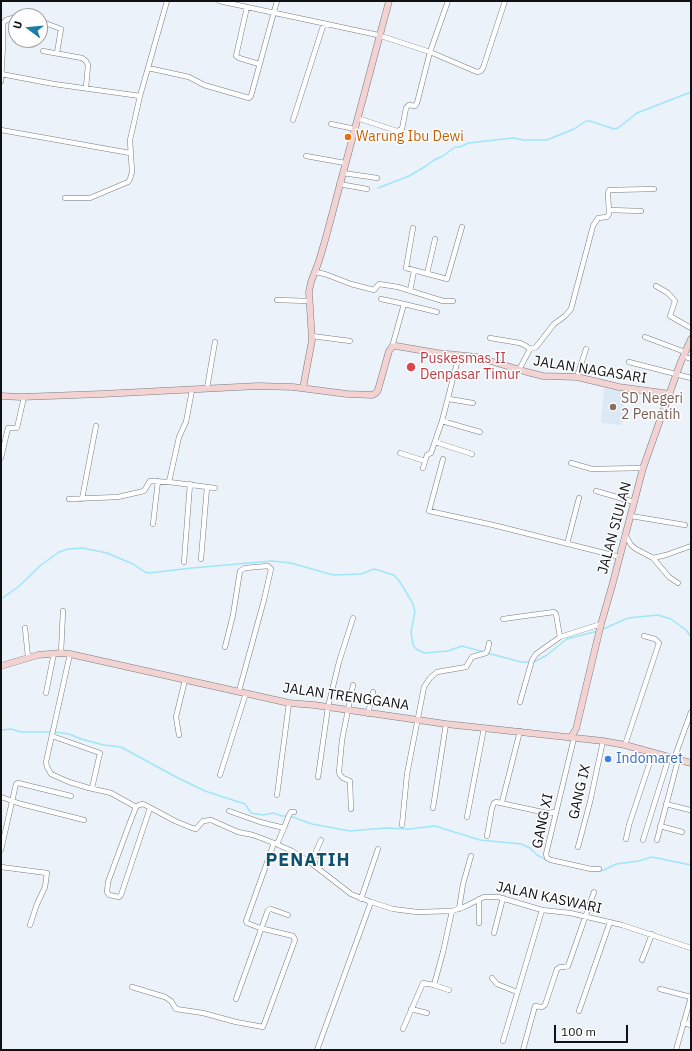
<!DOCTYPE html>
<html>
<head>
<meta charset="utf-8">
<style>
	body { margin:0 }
	#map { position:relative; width:692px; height:1051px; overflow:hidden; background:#ebf2f9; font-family:"IBM Plex Sans",sans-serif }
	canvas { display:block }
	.frame { position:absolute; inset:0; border:2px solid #0f1113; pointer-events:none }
	.north { position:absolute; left:8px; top:8px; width:40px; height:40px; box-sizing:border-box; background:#fff; border:1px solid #9fa0a1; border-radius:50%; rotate:286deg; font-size:11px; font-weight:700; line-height:16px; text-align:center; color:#0f1113 }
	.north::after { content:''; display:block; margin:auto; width:14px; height:18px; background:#1b7ca8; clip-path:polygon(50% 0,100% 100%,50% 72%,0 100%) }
	.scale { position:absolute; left:554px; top:1025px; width:74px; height:18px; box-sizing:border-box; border:2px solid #0f1113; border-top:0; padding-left:5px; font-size:12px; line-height:14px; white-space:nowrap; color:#0f1113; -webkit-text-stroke:3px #fff; paint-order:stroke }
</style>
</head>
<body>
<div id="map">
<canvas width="692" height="1051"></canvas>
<div class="frame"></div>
<div class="north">U</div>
<div class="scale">100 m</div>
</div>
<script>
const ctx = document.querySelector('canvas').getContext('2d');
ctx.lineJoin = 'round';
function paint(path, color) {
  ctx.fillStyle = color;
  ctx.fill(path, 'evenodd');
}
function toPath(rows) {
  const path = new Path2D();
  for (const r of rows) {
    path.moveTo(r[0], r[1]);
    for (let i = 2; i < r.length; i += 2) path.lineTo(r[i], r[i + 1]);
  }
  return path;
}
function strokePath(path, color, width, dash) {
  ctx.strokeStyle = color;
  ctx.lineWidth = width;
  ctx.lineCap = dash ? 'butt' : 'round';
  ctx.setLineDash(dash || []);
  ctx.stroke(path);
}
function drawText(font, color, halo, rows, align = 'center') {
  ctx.font = font + ' "IBM Plex Sans",sans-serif';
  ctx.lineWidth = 3;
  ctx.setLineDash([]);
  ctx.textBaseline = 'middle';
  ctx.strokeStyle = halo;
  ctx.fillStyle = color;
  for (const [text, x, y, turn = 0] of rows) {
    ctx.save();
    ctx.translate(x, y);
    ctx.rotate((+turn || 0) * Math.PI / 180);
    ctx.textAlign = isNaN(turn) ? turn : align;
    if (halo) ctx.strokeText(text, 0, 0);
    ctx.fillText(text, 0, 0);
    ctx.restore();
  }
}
paint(toPath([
	[604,388,625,392,622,425,601,423]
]), '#dce8f5');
strokePath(toPath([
	[378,188,409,176,426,166,434,160,443,156,455,147,460,147,468,143,513,138,523,140,547,140,574,129,586,121,590,121,614,129,618,128,637,113,691,92],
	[1,599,18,587,41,565,59,552,68,549,83,548,107,553,133,564,145,572,149,573,192,568,272,561,291,563,333,575,361,574,374,569,394,575,400,582,412,602,415,611,411,632,413,645,416,649,424,653,448,651,462,646,484,652],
	[601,630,628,618,658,615,671,619,686,630,691,637],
	[487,653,521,662,534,662,547,655,567,639,598,631],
	[1,730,12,729,20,732,51,732],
	[54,732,69,734,81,739,104,745,121,747,176,777,205,791,245,804,251,813,263,815,273,813,282,816,290,816,312,824,350,831,385,828,409,829,435,826,480,840,521,844,530,848,537,855,551,862],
	[600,871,604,870,616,864,639,861,652,857,691,865]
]), '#9fe6fb', 1.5);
const street = toPath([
	[219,1,378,35,430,52,477,72,481,71,483,68,505,1],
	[247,7,236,56,239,58,259,64],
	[40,21,61,29,57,53],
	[1,45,3,45,1,81],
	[3,45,3,23,6,20,16,17],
	[43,51,82,58,86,61,88,65,86,88],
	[148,68,189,77,204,85,249,98,251,96,277,1],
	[1,74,54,84,140,96],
	[357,118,397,131,402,129,406,108,409,105,415,106,417,103,430,52,448,1],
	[293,120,324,23],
	[331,124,355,129],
	[1,130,130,153],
	[306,156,345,163],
	[343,173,377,178],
	[339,184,367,189],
	[65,198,90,198,128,182,130,179,132,172,130,140,140,96,167,1],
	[609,210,641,211],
	[413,228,406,268,447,279,462,227],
	[315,272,325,274,351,284,374,290,379,284,398,287,443,301,453,301],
	[427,274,435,239],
	[656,286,668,293,675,301,670,316,691,328],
	[410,291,414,271],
	[381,299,404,304,392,347],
	[277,300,309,301],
	[404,304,437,312],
	[312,336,350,341],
	[645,337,685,352],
	[490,338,520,343,526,346,530,349,519,370],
	[530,349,536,347,554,324,565,316,571,309,593,226,598,218,607,217,609,214,608,193,609,190,654,189],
	[683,356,691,359],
	[629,362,691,378],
	[577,377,586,349],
	[207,388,215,342],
	[449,399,473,403],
	[442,421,480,432],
	[435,442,472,454],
	[400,453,425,461],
	[1,458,8,428,17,428,24,397],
	[443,459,429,511,493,525,620,557],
	[571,463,592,469,643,468],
	[423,468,427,455,431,453,442,421,459,355],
	[169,482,215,488],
	[596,491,634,502],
	[69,499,118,497,144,491,150,481,169,482,179,437,186,422,192,390],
	[82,499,96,426],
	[631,516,685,525],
	[153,524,158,481],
	[626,536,631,545,636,549,653,558,666,555,691,546],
	[567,544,579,498],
	[653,558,669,577,678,583],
	[201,559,207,487],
	[184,562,190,484],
	[503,619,554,612,556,614,560,637,601,624],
	[25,628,28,657],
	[225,647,233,615,240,571,245,568,268,566,271,569,264,600,239,691],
	[61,653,63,611],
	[70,654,46,762,47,767,51,774,69,782,89,788,111,793,136,807],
	[46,693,54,653],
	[520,702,532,660,536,654,560,637],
	[368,714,373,692],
	[179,735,176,717,185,680],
	[52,736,100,753,92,788],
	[574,738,546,854,547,858,551,860,591,869,599,869],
	[625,745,659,643,655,639,644,636],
	[674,759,691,712],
	[220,775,246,693],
	[318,777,328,707,339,662,353,618],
	[277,795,289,703],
	[1,797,21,804,84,820],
	[502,802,520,731],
	[666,804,690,810],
	[150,808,121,895,119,897,109,895,107,892,108,882,129,825,136,807,139,805,143,804,147,806,162,814,175,821,192,828,196,829,203,821,211,820,238,832,253,835,274,843,292,851,311,863,351,894,371,902,393,909,417,912,452,911,464,907,484,897,498,897,542,910,570,913,622,925,691,948],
	[433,808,446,724],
	[351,809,350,781,343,778,340,775,339,772,342,740,353,685],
	[229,811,260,822,284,828],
	[467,817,484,728],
	[402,825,407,774,424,687,430,678,437,672,466,667,472,657,486,653,488,649,489,643],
	[660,826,682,832],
	[487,836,492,808,494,803,496,802,547,813,555,812],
	[626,839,629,825,653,753],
	[643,840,669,757],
	[657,840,678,760],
	[277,844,284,828,289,815,291,812,294,812],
	[578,847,590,802,603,741],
	[1,850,16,784,18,783,71,796],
	[311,863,321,840],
	[1,867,47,873,45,887,37,904,30,925],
	[319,869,321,858],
	[361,899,378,849],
	[479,899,479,923],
	[459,909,463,884,471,856],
	[494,933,503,898],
	[642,960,652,934],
	[492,978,497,984,517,992],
	[434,985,449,990],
	[132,987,165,997,171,1001,176,1009,203,1013,236,1022,263,1027,295,940,293,936,260,928,247,923,246,921,274,843],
	[660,989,691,997],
	[236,999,268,910,271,909,288,915],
	[411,1009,427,1013],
	[579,1011,610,922],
	[683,1023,691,1025],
	[403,1029,423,983,434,985,443,952,452,911],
	[503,1041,542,910],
	[317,1050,371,902],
	[523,1050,535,1006,542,1007,545,1005,557,969,560,967,565,967,568,966,594,892],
	[676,1050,691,997]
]);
const secondary = toPath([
	[303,388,312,340,309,292,311,282,319,261,326,237,389,1],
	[1,396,21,397,102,394,258,386,293,387,347,394,372,395,376,393,378,390,389,351,392,347,396,346,437,353,477,357,527,372,543,376,577,377,619,387,670,394],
	[1,666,38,655,61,653,70,654,289,703,314,705,446,724,603,741,625,745,691,763],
	[571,737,576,729,601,624,612,586,643,468,680,364,691,339]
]);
strokePath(street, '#777d83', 5.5);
strokePath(secondary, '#777d83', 7);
strokePath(street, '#fff', 4.5);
strokePath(secondary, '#f2d3d2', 6);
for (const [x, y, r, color] of [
	[348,137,4,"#e8710a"],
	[411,367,5,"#e0444e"],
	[613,407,4,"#8d6e63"],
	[608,759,4,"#3f7fe0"]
]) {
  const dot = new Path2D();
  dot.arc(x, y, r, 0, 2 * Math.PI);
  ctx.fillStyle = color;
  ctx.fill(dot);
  strokePath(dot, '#fff', 1.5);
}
drawText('14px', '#c56008', '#fff', [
	["Warung Ibu Dewi",356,137]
], 'left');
drawText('14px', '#be3a42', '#fff', [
	["Puskesmas II",420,359],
	["Denpasar Timur",420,375]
], 'left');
drawText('14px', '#0f1113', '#fff', [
	["JALAN NAGASARI",590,370,9],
	["JALAN SIULAN",615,528,-75],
	["JALAN TRENGGANA",346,697,8],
	["GANG IX",580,792,-77],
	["GANG XI",543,821,-78],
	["JALAN KASWARI",549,898,12]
]);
drawText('14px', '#785e54', '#fff', [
	["SD Negeri",621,399],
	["2 Penatih",621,415]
], 'left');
drawText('14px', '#366cbe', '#fff', [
	["Indomaret",616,759]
], 'left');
ctx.letterSpacing = '1px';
drawText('bold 18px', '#0d506f', '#fff', [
	["PENATIH",308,861]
]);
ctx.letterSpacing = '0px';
</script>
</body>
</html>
